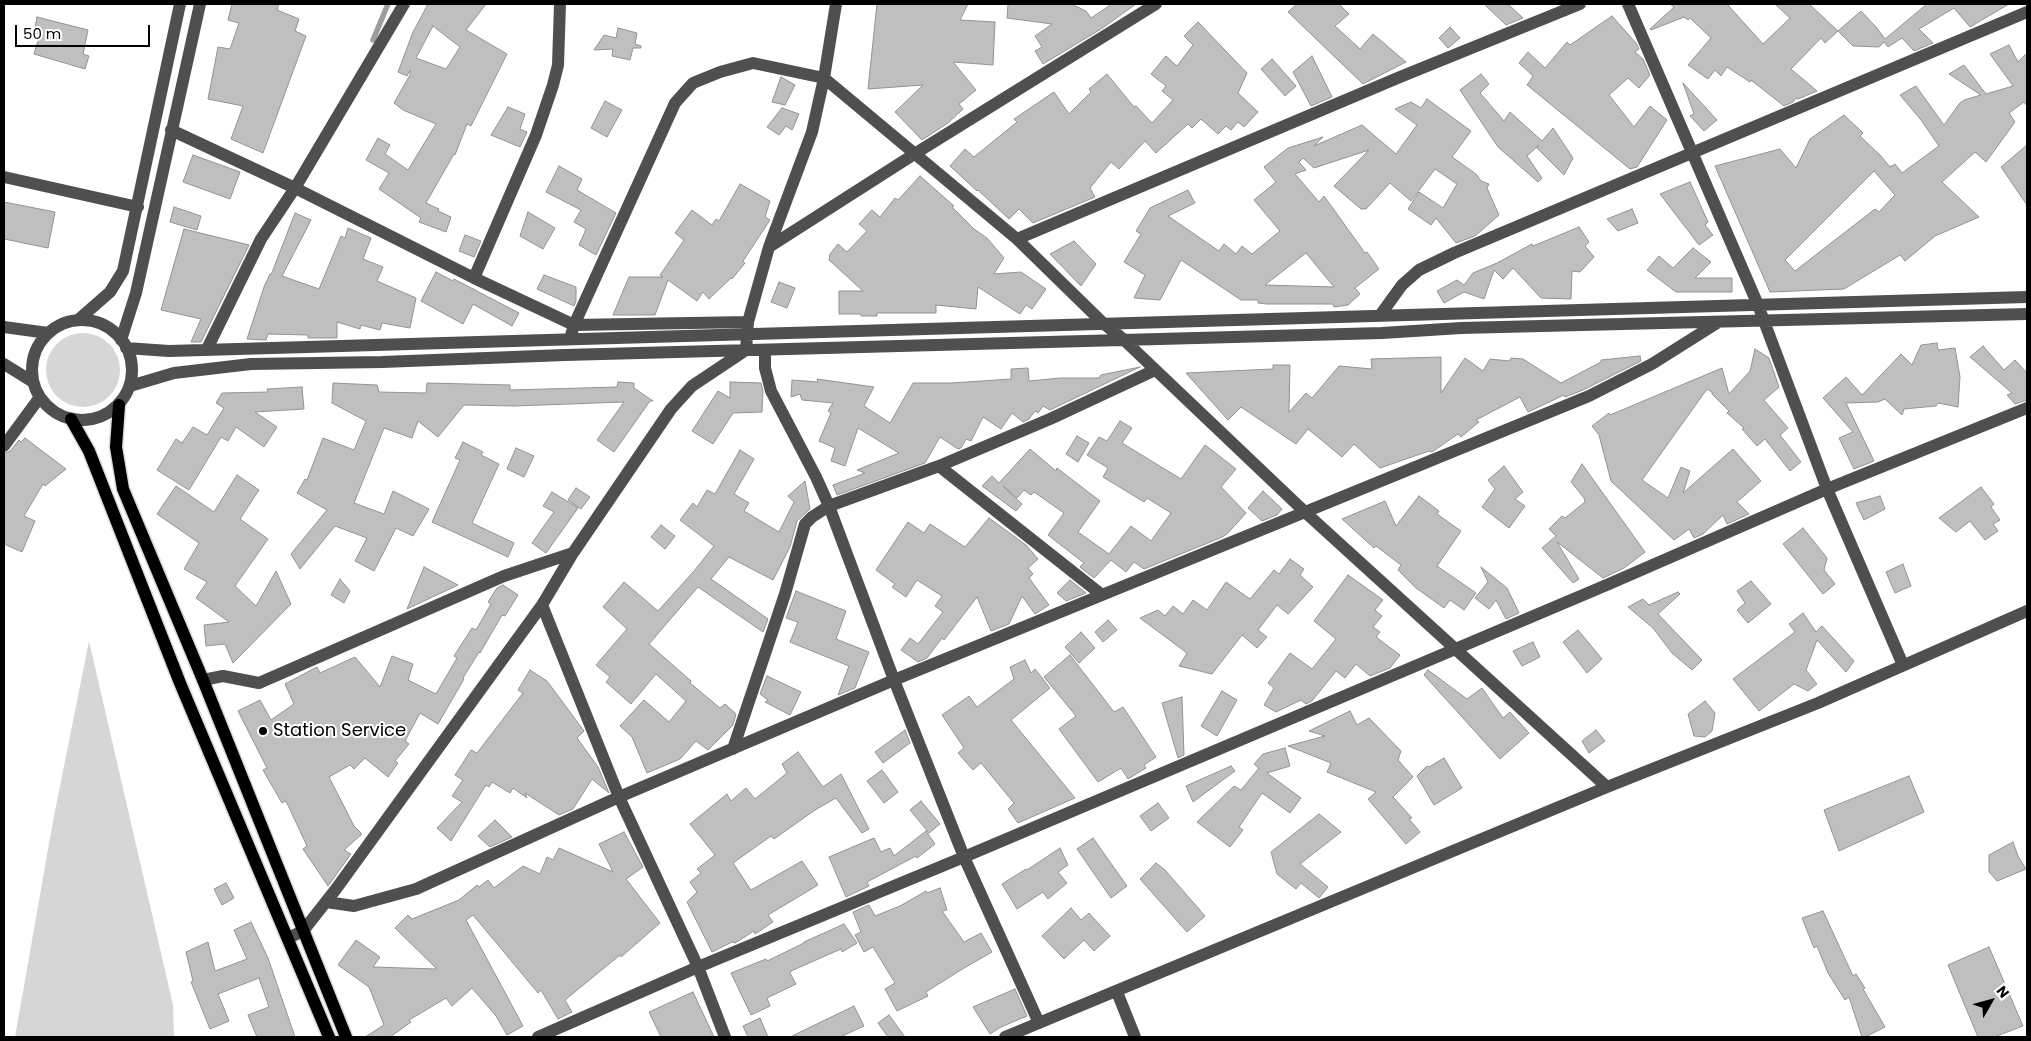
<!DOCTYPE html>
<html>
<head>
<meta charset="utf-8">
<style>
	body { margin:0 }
	#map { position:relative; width:2031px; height:1041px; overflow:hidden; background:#fff; font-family:Poppins,sans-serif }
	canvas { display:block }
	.frame { position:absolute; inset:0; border:5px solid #000; pointer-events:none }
	.north { position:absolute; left:1966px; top:976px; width:50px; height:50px; -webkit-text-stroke:4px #fff; paint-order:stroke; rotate:52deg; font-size:14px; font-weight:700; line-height:20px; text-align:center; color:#000 }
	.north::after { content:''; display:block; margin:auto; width:18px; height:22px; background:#000; clip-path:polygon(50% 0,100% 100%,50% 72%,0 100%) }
	.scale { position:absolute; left:15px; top:25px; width:135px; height:22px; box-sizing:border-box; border:2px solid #000; border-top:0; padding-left:6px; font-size:15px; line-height:18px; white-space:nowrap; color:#000; -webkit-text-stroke:4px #fff; paint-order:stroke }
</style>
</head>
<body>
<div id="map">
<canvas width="2031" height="1041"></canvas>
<div class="frame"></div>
<div class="north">N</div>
<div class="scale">50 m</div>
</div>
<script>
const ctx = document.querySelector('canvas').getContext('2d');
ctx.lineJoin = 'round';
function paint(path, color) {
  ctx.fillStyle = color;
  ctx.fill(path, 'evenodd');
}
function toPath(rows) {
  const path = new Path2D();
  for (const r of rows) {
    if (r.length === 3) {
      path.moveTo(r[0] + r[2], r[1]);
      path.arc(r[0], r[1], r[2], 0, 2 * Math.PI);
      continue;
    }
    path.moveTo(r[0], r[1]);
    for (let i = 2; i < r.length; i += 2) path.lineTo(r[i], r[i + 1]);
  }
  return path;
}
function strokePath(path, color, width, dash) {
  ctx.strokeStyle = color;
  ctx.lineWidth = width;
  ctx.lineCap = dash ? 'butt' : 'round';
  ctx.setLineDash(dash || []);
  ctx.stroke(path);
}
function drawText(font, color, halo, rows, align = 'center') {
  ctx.font = font + ' Poppins,sans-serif';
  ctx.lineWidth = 4;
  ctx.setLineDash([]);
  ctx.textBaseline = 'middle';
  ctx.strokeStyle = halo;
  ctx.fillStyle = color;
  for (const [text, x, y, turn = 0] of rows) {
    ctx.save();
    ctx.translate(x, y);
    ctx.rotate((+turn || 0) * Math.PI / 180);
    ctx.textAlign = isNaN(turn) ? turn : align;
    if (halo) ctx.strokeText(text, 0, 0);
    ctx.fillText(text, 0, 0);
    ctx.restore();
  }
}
paint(toPath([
	[83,370,37],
	[89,641,173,1005,174,1037,15,1037,53,821]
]), '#d6d6d6');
strokePath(toPath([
	[373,40,388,4]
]), '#9d9d9d', 5.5);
const building = toPath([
	[232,4,279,4,277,10,299,19,295,31,306,36,263,153,231,139,243,106,208,99,218,47,230,49,239,23,228,20,232,4],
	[428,4,486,4,466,30,507,54,471,126,467,124,455,155,454,154,426,203,439,209,438,211,451,217,446,232,419,222,421,218,379,189,389,173,366,160,378,138,390,145,385,154,408,170,436,124,403,110,394,103,410,75,410,70,407,76,398,72,413,32,428,4],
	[433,26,460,47,446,69,416,58,433,26],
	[877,4,968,4,960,20,995,22,993,65,953,62,976,90,959,104,963,109,948,123,922,140,895,112,923,85,868,89,877,4],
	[1008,4,1071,4,1086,11,1091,18,1112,4,1136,4,1101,29,1043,64,1035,51,1042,47,1035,36,1052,24,1007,18,1008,4],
	[1297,4,1339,4,1349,14,1335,26,1360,49,1373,34,1406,62,1363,84,1288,12,1297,4],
	[1484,4,1508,4,1523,18,1506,25,1484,4],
	[1670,4,1727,4,1763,44,1790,18,1775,4,1809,4,1838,31,1825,43,1821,38,1791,69,1817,91,1798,99,1796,98,1793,102,1784,106,1751,80,1750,82,1727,67,1721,76,1715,70,1708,79,1688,65,1711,38,1690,18,1688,20,1684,17,1651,30,1650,29,1674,7,1670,4],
	[1927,4,2009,4,1970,27,1954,8,1919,29,1933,43,1914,51,1902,38,1888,47,1884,42,1879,47,1853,46,1838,31,1861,11,1876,27,1885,39,1927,4],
	[1612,16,1636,43,1639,49,1635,52,1643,59,1650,75,1639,88,1628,78,1609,95,1634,127,1650,106,1667,120,1637,167,1630,169,1527,85,1533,76,1519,63,1528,52,1545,68,1567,42,1570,45,1612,16],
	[37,17,88,30,83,54,89,56,85,69,34,54,40,34,34,33,37,17],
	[1198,22,1247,73,1238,93,1258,112,1244,127,1238,122,1231,130,1226,126,1218,134,1201,119,1192,128,1188,124,1156,153,1145,141,1119,169,1111,162,1090,188,1095,197,1033,223,1019,209,1009,219,978,190,977,191,950,166,965,149,974,157,1017,122,1014,119,1054,92,1069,114,1091,92,1089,89,1107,74,1134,107,1136,106,1152,123,1173,100,1162,91,1166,86,1151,74,1166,56,1177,66,1193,45,1184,36,1198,22],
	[1450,27,1460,38,1448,48,1439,38,1450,27],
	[618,28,637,33,635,44,641,46,641,48,633,48,630,60,612,56,613,49,594,50,604,35,616,38,618,28],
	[2009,45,2018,62,2027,53,2027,106,2024,102,2009,113,2015,122,1986,162,1975,152,1942,182,1979,217,1935,236,1905,261,1900,255,1844,289,1770,292,1715,166,1780,149,1796,168,1810,139,1844,115,1863,133,1860,136,1881,156,1890,167,1895,164,1902,173,1939,146,1921,120,1900,95,1916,86,1944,125,1959,104,1964,100,1981,95,1949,74,1964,65,1986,94,2013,86,1990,54,2009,45],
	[1874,171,1895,195,1879,212,1875,209,1795,271,1785,260,1874,171],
	[1312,56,1332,97,1311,106,1293,72,1312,56],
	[1272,59,1296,86,1285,96,1261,69,1272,59],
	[1481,74,1489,84,1480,93,1504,121,1510,112,1542,141,1553,128,1573,158,1564,175,1537,148,1539,145,1527,156,1542,178,1538,182,1498,147,1460,90,1481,74],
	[781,77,795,85,785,105,772,102,781,77],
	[1683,83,1717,120,1704,131,1690,116,1694,114,1683,83],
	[1427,99,1471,131,1452,157,1476,174,1481,181,1489,184,1487,188,1499,215,1475,236,1456,243,1436,218,1431,225,1408,209,1419,192,1443,208,1457,184,1435,169,1411,201,1390,183,1366,209,1361,209,1334,186,1369,150,1314,168,1303,158,1299,162,1306,170,1295,174,1319,202,1324,196,1365,253,1367,252,1379,269,1355,288,1360,294,1348,305,1334,307,1333,304,1267,304,1258,303,1258,300,1241,300,1181,260,1160,300,1134,298,1145,275,1124,262,1141,234,1136,231,1150,208,1188,190,1195,203,1168,216,1219,251,1224,244,1236,254,1242,246,1252,254,1280,231,1254,200,1276,182,1264,167,1288,148,1323,137,1314,146,1362,125,1396,154,1417,125,1395,109,1411,102,1421,108,1427,99],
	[1306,253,1334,287,1265,285,1306,253],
	[605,101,622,110,607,137,591,128,605,101],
	[508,107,525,114,520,129,527,132,520,147,491,135,508,107],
	[782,108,799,114,792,130,786,126,779,135,767,127,782,108],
	[2027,145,2027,205,2001,167,2027,145],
	[193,155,240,172,230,199,183,182,193,155],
	[559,166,582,179,577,190,616,213,596,255,579,245,586,229,574,222,581,210,546,192,559,166],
	[920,176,954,206,952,207,974,229,987,238,1004,258,994,274,1021,272,1046,289,1032,309,1026,305,1020,314,978,287,976,309,936,305,936,313,877,313,877,316,861,316,861,314,839,314,839,291,863,291,829,260,830,254,838,244,847,252,867,231,859,224,872,210,880,217,895,198,898,200,920,176],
	[1690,182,1708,222,1705,225,1713,235,1699,245,1660,194,1690,182],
	[740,184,770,201,765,217,770,220,743,261,745,263,732,279,731,278,709,299,703,292,697,301,668,280,655,315,613,315,629,277,663,277,660,275,684,240,675,233,692,210,712,225,716,219,719,221,740,184],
	[4,202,55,212,48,248,4,239,4,202],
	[174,207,201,216,197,230,170,222,174,207],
	[1632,209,1638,223,1618,231,1607,219,1632,209],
	[528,212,555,228,543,249,520,236,528,212],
	[295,213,311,220,282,276,319,289,341,236,345,238,348,228,371,238,363,259,383,267,377,281,416,298,410,328,382,323,380,330,361,325,360,329,337,322,337,338,308,338,308,335,268,334,266,340,247,339,264,287,270,274,271,275,295,213],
	[1579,227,1589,242,1585,246,1594,257,1580,272,1572,271,1571,299,1541,298,1513,268,1503,279,1494,270,1484,299,1464,292,1444,303,1437,291,1457,280,1464,285,1473,273,1497,263,1532,244,1533,246,1579,227],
	[184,229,249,245,201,342,191,342,201,319,161,310,184,229],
	[465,235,481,241,474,257,459,251,465,235],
	[1074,241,1096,264,1081,286,1050,254,1074,241],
	[1693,248,1711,262,1695,278,1732,278,1732,292,1676,292,1647,270,1659,256,1673,268,1693,248],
	[436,272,453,281,454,279,519,313,512,326,473,304,463,324,421,301,436,272],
	[544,275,576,287,576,301,574,306,537,289,544,275],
	[779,282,795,288,787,308,771,302,779,282],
	[1937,343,1938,350,1955,348,1960,377,1958,407,1938,403,1936,406,1904,409,1902,415,1885,399,1878,402,1846,403,1874,461,1854,469,1839,438,1853,432,1823,398,1846,377,1862,395,1901,354,1912,365,1921,345,1937,343],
	[1983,346,2004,370,2015,360,2027,373,2027,400,2015,404,2007,395,2012,393,1970,357,1983,346],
	[1755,349,1769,358,1779,387,1764,400,1788,428,1780,435,1801,462,1790,471,1765,439,1757,446,1742,429,1744,428,1727,413,1729,411,1712,394,1712,392,1707,389,1642,480,1668,498,1681,467,1690,471,1683,493,1733,449,1761,481,1737,502,1749,514,1727,524,1723,515,1703,534,1694,538,1689,529,1674,540,1611,481,1599,435,1592,426,1609,413,1610,415,1722,368,1729,394,1750,371,1755,349],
	[1640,356,1641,361,1583,390,1565,397,1564,395,1528,412,1520,397,1476,420,1479,422,1461,437,1458,434,1432,452,1429,451,1380,468,1354,444,1342,457,1308,429,1296,444,1241,407,1228,420,1186,373,1273,369,1273,365,1290,365,1289,412,1306,393,1312,398,1339,366,1372,369,1371,359,1441,357,1441,393,1465,358,1483,371,1490,359,1509,361,1511,358,1523,359,1561,383,1601,362,1601,360,1640,356],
	[1140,367,1050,410,1043,406,1038,413,1035,411,1029,419,1023,422,1012,413,1001,429,983,417,971,441,966,439,961,448,958,449,940,437,925,463,837,495,833,485,865,473,857,470,899,453,858,428,845,466,831,461,835,448,819,441,831,413,828,411,833,403,802,400,800,394,791,397,792,380,818,382,817,379,874,387,864,406,890,423,913,383,952,383,1011,379,1011,369,1028,368,1029,381,1060,378,1099,378,1101,375,1140,367],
	[618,382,634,383,634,388,653,401,650,401,614,452,597,440,624,402,514,406,464,405,438,437,418,421,412,438,384,428,354,503,384,514,393,491,429,509,413,536,396,528,374,571,355,561,367,538,335,526,300,569,291,554,327,510,297,493,305,479,307,480,323,438,354,450,366,421,332,403,333,383,377,385,379,392,426,393,427,383,510,385,510,390,617,387,618,382],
	[730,382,761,383,763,391,762,412,733,413,713,444,692,431,718,391,730,398,730,382],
	[302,387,304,409,255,412,277,427,264,447,236,427,228,441,221,437,189,490,157,470,176,439,182,443,193,427,207,435,224,408,216,403,222,393,268,392,267,389,302,387],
	[1120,421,1132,428,1122,443,1181,479,1205,445,1213,451,1236,469,1221,487,1246,513,1227,534,1220,538,1144,569,1134,562,1126,572,1111,560,1094,578,1080,567,1084,563,1048,535,1064,513,1034,492,1031,495,1024,490,1017,498,1003,486,1022,504,1016,511,982,486,992,476,999,483,1030,449,1056,471,1057,468,1100,501,1078,532,1109,554,1131,526,1151,541,1171,513,1147,498,1144,502,1103,477,1108,468,1087,455,1099,437,1107,441,1120,421],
	[1077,436,1089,443,1078,462,1066,454,1077,436],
	[25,438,66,469,45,486,43,484,24,516,35,521,22,552,4,544,4,454,10,451,19,440,21,442,25,438],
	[463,442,483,452,481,455,499,464,472,523,514,543,508,557,432,522,460,460,455,458,463,442],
	[516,448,534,456,524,477,507,469,516,448],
	[740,450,754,459,734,494,749,503,744,511,779,532,794,502,788,496,805,481,810,509,797,521,790,547,773,580,729,557,711,579,768,619,763,632,698,587,649,644,691,681,690,683,720,708,725,704,736,714,733,725,708,750,696,741,680,759,647,773,632,737,620,726,644,700,669,722,686,701,656,674,631,704,606,682,610,677,596,665,627,629,603,607,624,582,658,611,694,571,714,546,680,520,693,503,697,507,707,490,715,494,740,450],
	[1582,464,1645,552,1624,568,1603,578,1557,542,1579,579,1573,583,1542,548,1556,536,1549,529,1562,516,1565,518,1585,502,1584,498,1571,482,1582,464],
	[1504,466,1523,492,1515,499,1525,506,1509,528,1482,507,1495,489,1488,480,1504,466],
	[237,475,259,490,240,519,268,539,235,586,256,606,276,571,291,604,233,663,225,644,206,646,204,625,229,622,196,598,207,582,184,569,199,543,157,514,176,486,214,512,237,475],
	[1981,487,1994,504,1991,507,2000,520,1993,524,1998,531,1985,540,1970,521,1956,532,1939,518,1981,487],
	[576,488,590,497,581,509,568,500,576,488],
	[1263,491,1282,509,1277,515,1262,521,1248,508,1263,491],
	[552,492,578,508,546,553,532,543,554,512,543,506,552,492],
	[1419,496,1439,511,1437,514,1461,531,1437,566,1476,593,1464,610,1450,600,1444,608,1416,588,1398,570,1401,565,1376,546,1374,548,1342,519,1385,501,1396,526,1419,496],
	[1880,496,1885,509,1864,520,1856,503,1880,496],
	[989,518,1026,545,1038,559,1028,568,1033,574,1029,578,1049,605,1035,614,1022,596,1009,624,991,631,977,597,944,640,942,638,927,658,918,662,901,650,910,638,918,644,943,612,935,606,942,596,917,580,906,597,892,587,895,584,876,570,908,522,924,533,930,524,965,547,989,518],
	[661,525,675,536,665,549,651,537,661,525],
	[1803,528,1827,558,1824,570,1835,584,1823,594,1783,544,1803,528],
	[1290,559,1304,569,1300,575,1313,587,1288,614,1277,605,1258,630,1267,637,1257,648,1242,635,1212,674,1179,666,1187,653,1140,618,1158,610,1165,616,1173,606,1183,614,1193,600,1207,610,1226,582,1250,599,1274,570,1279,574,1290,559],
	[1903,564,1911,586,1895,593,1886,572,1903,564],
	[424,567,458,585,407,609,424,567],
	[1481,567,1507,588,1519,613,1506,619,1496,600,1489,609,1475,598,1488,582,1481,567],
	[1348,575,1383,600,1375,610,1382,616,1373,627,1380,632,1376,637,1400,655,1390,668,1370,676,1356,664,1345,678,1336,671,1312,701,1306,704,1301,700,1276,712,1264,705,1274,688,1268,683,1290,653,1312,669,1336,639,1314,621,1348,575],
	[340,579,350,591,344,603,331,595,340,579],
	[1070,580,1086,593,1066,601,1057,593,1070,580],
	[1751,581,1771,604,1748,623,1737,610,1745,603,1737,591,1751,581],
	[503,585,518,595,505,616,502,615,480,653,479,652,463,678,464,679,438,724,420,713,405,741,409,744,395,761,398,763,388,777,365,758,354,769,350,765,329,777,354,826,362,834,344,850,351,854,328,886,303,849,307,846,286,801,282,803,263,770,267,768,238,711,260,700,271,720,294,704,285,684,317,667,320,673,355,657,380,687,392,656,413,664,408,680,436,694,457,658,454,656,472,628,476,630,491,604,488,602,497,588,503,585],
	[796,591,846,611,836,639,869,652,855,688,838,695,849,666,790,642,798,622,786,618,796,591],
	[1678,592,1680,594,1658,614,1702,660,1692,670,1672,653,1653,628,1628,607,1643,599,1649,605,1678,592],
	[1803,613,1816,632,1822,626,1854,661,1846,672,1817,640,1806,670,1817,684,1808,691,1794,684,1759,711,1733,679,1795,632,1789,624,1803,613],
	[1108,620,1117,630,1103,642,1095,632,1108,620],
	[1578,630,1602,659,1587,673,1563,642,1578,630],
	[1081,632,1095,648,1079,663,1065,647,1081,632],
	[1533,642,1540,657,1522,666,1513,651,1533,642],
	[1070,655,1114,712,1123,707,1156,757,1144,765,1146,768,1133,776,1128,779,1121,768,1098,782,1059,729,1076,716,1044,677,1070,655],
	[1025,660,1031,673,1035,669,1050,688,1011,720,1075,798,1018,823,1008,809,1014,803,981,763,973,770,958,753,964,748,942,715,969,696,977,707,1014,679,1010,667,1025,660],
	[530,670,547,681,584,731,577,738,598,767,609,793,592,779,573,809,559,815,525,793,527,798,513,788,510,793,492,782,489,787,486,785,451,841,437,828,462,802,452,796,463,780,455,775,471,750,477,753,523,693,518,690,530,670],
	[1428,670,1467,699,1482,688,1503,718,1510,712,1529,733,1500,759,1424,675,1428,670],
	[767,676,801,692,790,715,765,702,768,700,760,694,767,676],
	[1222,691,1237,700,1217,736,1201,726,1222,691],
	[1182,697,1184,755,1178,758,1162,703,1182,697],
	[1705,701,1715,713,1712,731,1705,737,1694,736,1688,714,1705,701],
	[1350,711,1357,725,1369,718,1401,751,1398,760,1413,777,1393,797,1412,818,1409,819,1420,832,1406,844,1368,799,1376,792,1327,772,1331,763,1288,746,1325,736,1309,731,1350,711],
	[905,730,910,743,883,763,875,752,905,730],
	[1596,730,1605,741,1589,753,1582,741,1596,730],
	[1285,748,1290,766,1267,773,1301,798,1290,813,1262,793,1239,827,1243,830,1230,847,1197,822,1234,786,1241,790,1259,768,1260,769,1254,764,1263,754,1285,748],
	[798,752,823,787,841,774,869,829,862,833,836,798,815,810,774,839,771,836,733,863,751,890,802,861,818,885,768,915,773,922,755,934,754,931,735,943,732,942,712,952,687,902,697,892,690,882,701,873,697,869,715,855,690,824,727,794,731,801,746,788,755,799,787,773,782,764,798,752],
	[1444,758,1462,788,1434,805,1417,776,1427,766,1429,767,1444,758],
	[1231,766,1235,771,1193,802,1186,786,1231,766],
	[882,770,898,792,884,803,867,781,882,770],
	[1909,776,1924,812,1839,851,1824,810,1909,776],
	[921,801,940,824,929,833,910,810,921,801],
	[1158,803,1169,818,1151,831,1140,816,1158,803],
	[1319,814,1341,832,1300,864,1328,887,1319,898,1301,883,1296,889,1277,874,1271,852,1319,814],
	[495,820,512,837,490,847,478,836,495,820],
	[926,831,935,844,917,858,916,856,867,882,869,886,846,897,829,857,874,838,881,852,890,848,894,856,926,831],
	[624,832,643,867,626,879,660,923,621,957,620,955,565,1000,572,1012,558,1019,541,990,538,993,473,915,466,920,523,1026,507,1035,496,1016,472,988,452,1006,446,998,409,1020,411,1022,390,1037,365,1037,384,1025,369,987,338,965,356,940,380,957,373,967,437,969,395,928,408,915,412,919,459,900,477,885,479,887,488,880,494,888,523,866,540,874,547,857,553,860,559,848,613,872,599,844,624,832],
	[1093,838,1127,886,1111,898,1077,849,1093,838],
	[2013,842,2018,856,2026,869,1997,881,1989,872,1989,855,2013,842],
	[1060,848,1068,865,1058,872,1067,883,1048,899,1043,892,1017,909,1002,884,1026,869,1027,870,1060,848],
	[1156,863,1165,870,1205,916,1187,932,1140,879,1156,863],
	[226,883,234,898,222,905,214,889,226,883],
	[940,888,947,910,942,911,964,942,981,933,992,952,964,968,926,992,928,996,897,1011,885,989,895,983,873,947,864,952,855,935,861,932,853,912,869,905,875,916,900,906,926,891,927,893,940,888],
	[1071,908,1081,920,1089,913,1110,936,1094,951,1084,940,1064,959,1042,936,1071,908],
	[1823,911,1853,976,1856,974,1865,988,1863,989,1885,1027,1865,1037,1862,1037,1849,997,1845,1000,1828,973,1817,946,1814,948,1802,918,1823,911],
	[251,922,268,958,295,1037,257,1037,248,1015,269,1007,259,978,218,994,229,1021,210,1029,191,982,193,981,186,952,208,942,215,971,247,959,234,930,251,922],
	[844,924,857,943,842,952,841,949,791,971,790,973,796,984,767,998,770,1006,751,1015,731,973,766,959,767,961,804,943,804,942,844,924],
	[1989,947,2023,1026,1994,1037,1978,1037,1948,965,1989,947],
	[1015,989,1027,1016,1001,1027,990,1034,973,1007,1015,989],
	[693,992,714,1037,661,1037,649,1012,693,992],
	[854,1006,864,1026,840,1037,790,1037,854,1006],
	[889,1015,905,1037,888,1037,878,1023,889,1015],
	[760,1018,768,1037,748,1037,743,1026,760,1018]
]);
paint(building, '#bfbfbf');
strokePath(building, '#939393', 1);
const major = toPath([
	[119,405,116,447,123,489,203,680,346,1037],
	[71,419,89,451,180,683,329,1037]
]);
strokePath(major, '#dbdbdb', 15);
strokePath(toPath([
	[1628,4,1758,305,1827,489,1903,665],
	[171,130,295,188,474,278,574,325,748,322],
	[4,177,138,207],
	[1017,239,1400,77,1580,4],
	[769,247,916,153,1156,4],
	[474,278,536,135,553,85,558,65,560,4],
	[1381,314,1402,285,1419,270,1454,253,2027,12],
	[78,320,110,292,123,271,180,4],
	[82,370,50],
	[4,327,48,333],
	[570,339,574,325,675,103,693,83,720,72,753,63,824,78,1017,239,1103,323,1123,339,1306,513,1607,787],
	[121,340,136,293,200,4],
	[126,348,169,351,2027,297],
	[207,349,261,239,295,188,404,4],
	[765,350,765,368,771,391,816,477,829,506,894,680,964,857,1039,1023],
	[4,364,33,382],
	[130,386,174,373,251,364,382,362,565,355,1382,333,1461,328,2027,314],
	[4,446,40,397],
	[939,466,1102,595],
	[542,605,619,797,698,967,725,1037],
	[203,680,223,676,259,683,504,576,573,553],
	[733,749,785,594,805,524,812,517,829,506,939,466,1050,419,1155,370],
	[326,902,354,906,416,889,619,797,894,680,1589,396,1652,364,1717,323],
	[288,938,303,931,336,889,542,605,573,553,671,409,692,386,746,350,748,322,769,247,812,132,824,78,836,4],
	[1117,992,1135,1037],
	[538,1037,698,967,964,857,1609,584,1827,489,2027,408],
	[1005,1037,1607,787,1818,703,2027,611]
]), '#4f4f4f', 12);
strokePath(major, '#000', 12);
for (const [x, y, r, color] of [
	[263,731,5,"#000"]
]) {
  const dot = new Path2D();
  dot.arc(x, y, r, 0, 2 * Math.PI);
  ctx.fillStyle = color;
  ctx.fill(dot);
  strokePath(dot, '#fff', 2);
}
drawText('18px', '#000', '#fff', [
	["Station Service",273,731]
], 'left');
</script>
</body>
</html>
